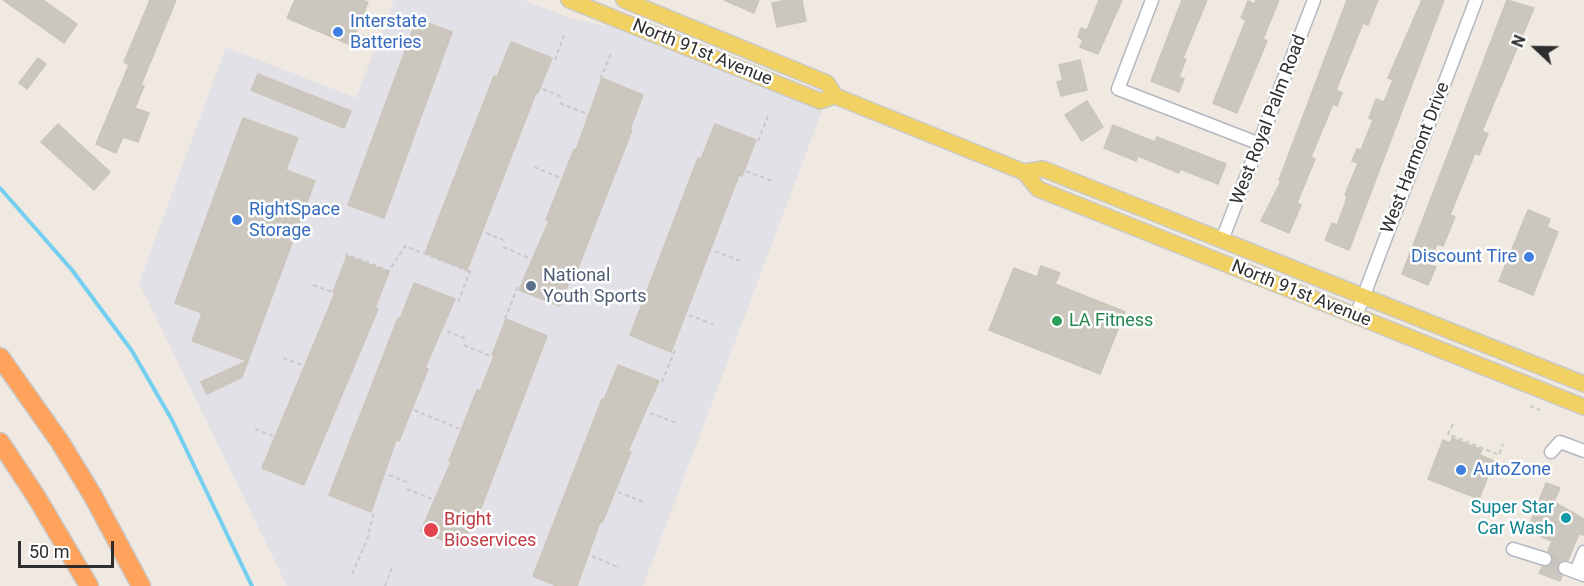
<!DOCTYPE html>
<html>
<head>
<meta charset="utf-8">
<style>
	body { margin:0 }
	#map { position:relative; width:1584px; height:586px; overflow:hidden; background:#efe9e1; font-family:Roboto,sans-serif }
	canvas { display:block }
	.north { position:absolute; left:1506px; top:18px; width:60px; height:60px; -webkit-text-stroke:4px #fff; paint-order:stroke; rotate:292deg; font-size:16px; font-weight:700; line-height:24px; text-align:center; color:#2e2e2e }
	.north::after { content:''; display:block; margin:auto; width:21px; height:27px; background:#2e2e2e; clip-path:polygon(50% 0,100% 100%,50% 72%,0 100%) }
	.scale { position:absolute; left:18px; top:541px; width:96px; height:27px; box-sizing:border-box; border:3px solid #2e2e2e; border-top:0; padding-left:8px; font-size:18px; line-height:21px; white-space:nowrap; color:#2e2e2e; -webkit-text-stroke:4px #fff; paint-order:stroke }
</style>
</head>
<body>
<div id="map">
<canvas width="1584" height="586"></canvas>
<div class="north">N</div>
<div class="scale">50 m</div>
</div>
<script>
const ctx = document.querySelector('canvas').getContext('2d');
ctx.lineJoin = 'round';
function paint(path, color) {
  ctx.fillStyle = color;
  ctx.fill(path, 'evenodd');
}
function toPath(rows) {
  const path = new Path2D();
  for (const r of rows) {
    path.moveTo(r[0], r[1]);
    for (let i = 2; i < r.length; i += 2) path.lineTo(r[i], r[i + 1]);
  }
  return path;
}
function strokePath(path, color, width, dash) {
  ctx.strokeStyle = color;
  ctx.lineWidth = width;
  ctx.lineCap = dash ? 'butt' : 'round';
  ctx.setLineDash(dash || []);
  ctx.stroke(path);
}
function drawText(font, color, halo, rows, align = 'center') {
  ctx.font = font + ' Roboto,sans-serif';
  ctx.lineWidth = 5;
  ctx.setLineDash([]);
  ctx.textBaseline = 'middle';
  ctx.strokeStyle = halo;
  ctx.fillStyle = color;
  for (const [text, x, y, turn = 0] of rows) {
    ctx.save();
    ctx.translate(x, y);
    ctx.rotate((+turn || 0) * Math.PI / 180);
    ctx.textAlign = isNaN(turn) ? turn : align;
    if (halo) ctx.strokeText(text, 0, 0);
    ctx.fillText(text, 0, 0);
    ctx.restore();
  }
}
paint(toPath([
	[394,0,523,0,573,19,616,28,822,111,643,586,287,586,139,283,226,47,356,98]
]), '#e3e1e8');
strokePath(toPath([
	[0,188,72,270,132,351,172,420,252,586]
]), '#75cff0', 4);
const building = toPath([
	[3,0,43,0,77,24,64,43,3,0],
	[150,0,176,0,141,85,144,86,135,108,149,113,138,142,123,137,116,153,96,144,129,65,124,62,150,0],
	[295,0,362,0,368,2,351,45,287,18,295,0],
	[724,0,759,0,754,13,724,0],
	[787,0,802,0,806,21,777,27,772,3,787,0],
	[1099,0,1122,0,1098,54,1080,47,1083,40,1078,37,1081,28,1087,30,1099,0],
	[1182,0,1207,0,1183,58,1186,59,1179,77,1184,79,1179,92,1151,81,1182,0],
	[1256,0,1279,0,1263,39,1267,41,1237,113,1213,103,1246,20,1241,18,1248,1,1255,4,1256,0],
	[1347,0,1378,0,1368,25,1363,23,1336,90,1342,93,1337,106,1333,104,1311,157,1315,159,1297,203,1301,205,1289,233,1261,221,1281,181,1279,180,1347,0],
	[1422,0,1444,0,1349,250,1325,240,1332,223,1337,225,1345,204,1347,196,1345,195,1358,163,1352,161,1357,149,1361,150,1373,120,1369,118,1376,99,1384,102,1393,80,1388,78,1422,0],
	[1507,0,1534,8,1482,131,1488,134,1479,155,1475,153,1450,215,1455,217,1443,246,1437,244,1429,265,1436,267,1428,285,1402,274,1507,0],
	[417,19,452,32,384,218,348,205,417,19],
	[511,42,552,58,538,93,536,93,467,270,425,253,494,76,497,77,511,42],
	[38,58,46,64,27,89,19,83,38,58],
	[1080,60,1087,90,1061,96,1057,82,1063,80,1059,65,1080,60],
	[258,74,351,111,344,128,251,90,258,74],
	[602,78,643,95,630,129,632,130,576,273,573,272,560,306,519,290,549,221,546,220,574,149,576,150,602,78],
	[1087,101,1103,127,1082,141,1065,115,1087,101],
	[243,118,298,138,286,170,315,181,242,377,207,394,201,382,247,361,192,341,202,313,175,303,243,118],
	[58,124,110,172,94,190,41,142,58,124],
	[715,124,756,140,742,176,739,175,671,352,630,335,698,158,701,159,715,124],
	[1113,125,1155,142,1157,137,1226,164,1218,184,1180,169,1179,173,1138,156,1136,161,1104,148,1113,125],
	[1528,210,1550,219,1547,227,1558,232,1533,295,1499,281,1528,210],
	[347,256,389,272,375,308,378,309,304,485,262,468,335,293,333,292,347,256],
	[1041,266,1060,273,1055,284,1125,312,1100,374,989,330,1014,268,1037,277,1041,266],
	[414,283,455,299,425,368,428,369,399,441,396,440,371,512,329,495,398,318,400,319,414,283],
	[506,319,547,336,479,513,476,512,462,548,421,531,451,462,449,461,477,390,480,391,494,356,492,355,506,319],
	[618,365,659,381,628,451,631,452,602,523,600,522,577,586,557,586,533,576,602,399,604,400,618,365],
	[1452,438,1482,450,1480,455,1494,461,1479,499,1428,479,1443,440,1450,443,1452,438],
	[1546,483,1560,488,1554,502,1584,519,1584,535,1579,534,1568,560,1563,560,1558,565,1557,570,1562,576,1560,581,1539,573,1542,567,1547,567,1553,562,1553,557,1548,551,1552,541,1527,531,1546,483]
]);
paint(building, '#cbc7bf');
strokePath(building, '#cbc5ba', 1.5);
strokePath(toPath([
	[1545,559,1565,568]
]), '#c8c4bd', 12, [12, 6]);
const minor = toPath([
	[1152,0,1118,89,1260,144],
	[1222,240,1314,0],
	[1356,316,1476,0],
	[1551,452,1560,442,1584,451],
	[1513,549,1545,559],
	[1565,568,1584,575],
	[1576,572,1584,552]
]);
const major = toPath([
	[569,0,820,101,835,96],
	[624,0,827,83,835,96,1024,172,1038,189,1584,407],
	[1024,172,1043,169,1584,384]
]);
const highway = toPath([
	[0,357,60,442,93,496,141,586],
	[0,442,37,498,89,586]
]);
strokePath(minor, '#b4b7c1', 15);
strokePath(major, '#c9c9c9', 18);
strokePath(highway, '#c9c9c9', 21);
strokePath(toPath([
	[555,60,564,35],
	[600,79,611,54],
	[543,89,562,97],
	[560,103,587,114],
	[758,141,768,116],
	[534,167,561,178],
	[746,171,772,181],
	[486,233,505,241],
	[503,247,529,258],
	[715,251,741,261],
	[346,257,347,254,389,271,405,246,470,272],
	[313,285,332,292],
	[458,302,471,269],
	[689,315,715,325],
	[505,319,518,286],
	[447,331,466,339],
	[464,345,490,356],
	[283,358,302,365],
	[662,382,675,350],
	[1530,406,1540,410],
	[414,410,460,429],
	[650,413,677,423],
	[1453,424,1448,434,1499,455,1503,444],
	[255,429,273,436],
	[389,475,409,483],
	[407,489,432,499],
	[618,492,646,503],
	[592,556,620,568],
	[352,574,367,540,374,511],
	[385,586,392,568]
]), '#c9c9c9', 2, [4.5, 3]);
strokePath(minor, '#fff', 12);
strokePath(major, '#f2d163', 15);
strokePath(highway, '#ffa35c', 18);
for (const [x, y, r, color] of [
	[338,32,6,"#3f7fe0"],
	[237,220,6,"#3f7fe0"],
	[1529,257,6,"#3f7fe0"],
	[531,286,6,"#5c6f8a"],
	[1057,321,6,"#2e9e5b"],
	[1461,470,6,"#3f7fe0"],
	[1566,518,6,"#0f9aa8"],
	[431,530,8,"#e0444e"]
]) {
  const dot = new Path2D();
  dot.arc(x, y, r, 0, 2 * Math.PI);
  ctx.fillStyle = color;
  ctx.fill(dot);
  strokePath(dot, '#fff', 2);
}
drawText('18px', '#366cbe', '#fff', [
	["Interstate",350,22],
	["Batteries",350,43],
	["RightSpace",249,210],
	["Storage",249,231],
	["Discount Tire",1517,257,"right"],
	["AutoZone",1473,470]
], 'left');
drawText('18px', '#2e2e2e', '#fff', [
	["North 91st Avenue",702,53,22],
	["West Royal Palm Road",1269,120,-69],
	["West Harmont Drive",1416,158,-69],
	["North 91st Avenue",1301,294,22]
]);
drawText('18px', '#4e5e75', '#fff', [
	["National",543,276],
	["Youth Sports",543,297]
], 'left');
drawText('18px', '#27864d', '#fff', [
	["LA Fitness",1069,321]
], 'left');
drawText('18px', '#0d838f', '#fff', [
	["Super Star",1554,508],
	["Car Wash",1554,529]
], 'right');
drawText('18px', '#be3a42', '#fff', [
	["Bright",444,520],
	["Bioservices",444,541]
], 'left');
</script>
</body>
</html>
